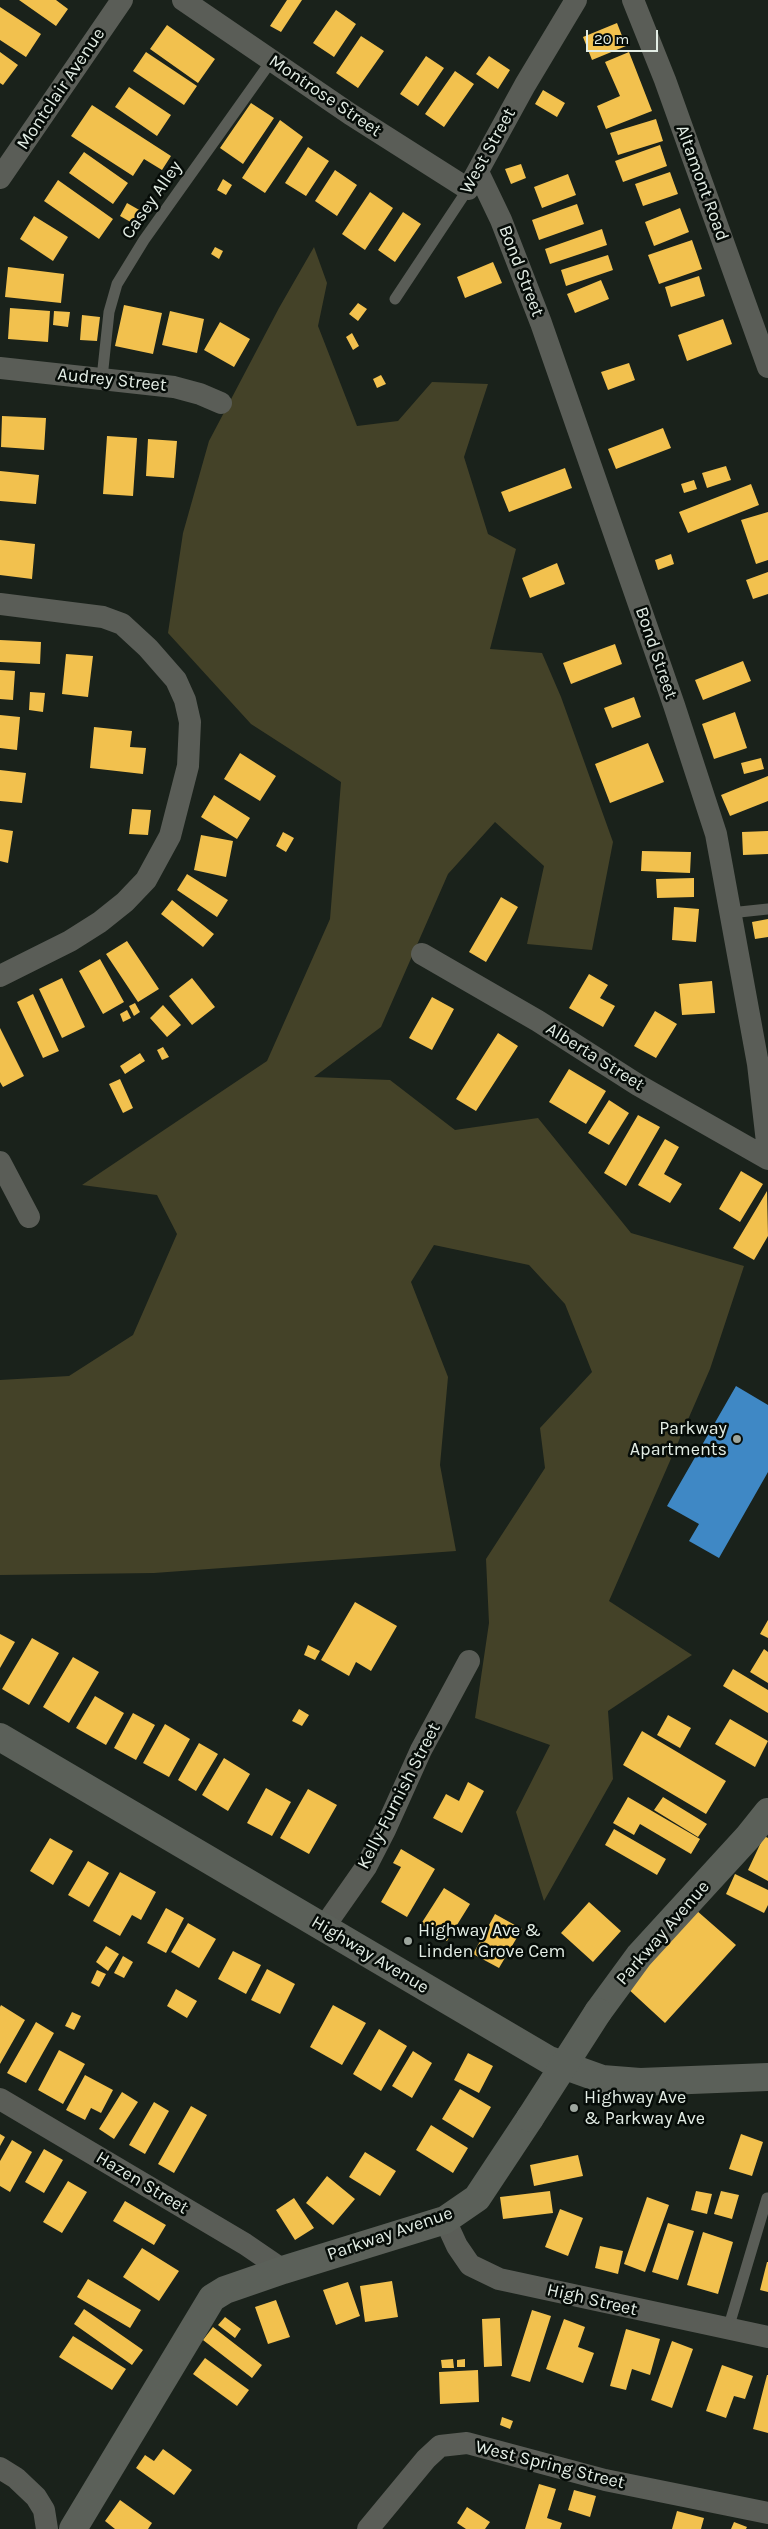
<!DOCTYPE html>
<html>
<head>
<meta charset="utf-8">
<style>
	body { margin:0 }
	#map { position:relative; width:768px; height:2529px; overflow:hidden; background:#1a221b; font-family:Karla,sans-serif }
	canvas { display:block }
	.scale { position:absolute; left:586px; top:30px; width:72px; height:22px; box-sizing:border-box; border:2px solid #e3ede5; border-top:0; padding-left:6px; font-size:15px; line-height:18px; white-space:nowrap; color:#e3ede5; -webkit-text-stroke:4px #060c08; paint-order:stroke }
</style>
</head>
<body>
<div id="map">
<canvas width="768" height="2529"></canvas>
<div class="scale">20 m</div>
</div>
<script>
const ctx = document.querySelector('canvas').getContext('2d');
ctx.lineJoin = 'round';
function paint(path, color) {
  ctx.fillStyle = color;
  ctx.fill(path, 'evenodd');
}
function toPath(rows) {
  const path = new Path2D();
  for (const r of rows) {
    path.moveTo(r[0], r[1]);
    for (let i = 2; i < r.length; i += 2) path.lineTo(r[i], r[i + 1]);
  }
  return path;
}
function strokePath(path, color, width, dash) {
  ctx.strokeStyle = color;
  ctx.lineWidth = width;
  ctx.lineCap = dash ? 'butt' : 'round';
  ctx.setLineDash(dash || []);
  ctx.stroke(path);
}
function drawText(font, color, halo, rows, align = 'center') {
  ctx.font = font + ' Karla,sans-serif';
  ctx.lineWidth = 5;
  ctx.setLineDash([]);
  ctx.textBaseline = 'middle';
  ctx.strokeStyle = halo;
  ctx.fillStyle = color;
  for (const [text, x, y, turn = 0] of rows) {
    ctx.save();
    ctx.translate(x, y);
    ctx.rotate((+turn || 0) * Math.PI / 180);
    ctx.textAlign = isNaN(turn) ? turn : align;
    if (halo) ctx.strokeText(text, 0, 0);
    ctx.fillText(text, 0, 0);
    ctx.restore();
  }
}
paint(toPath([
	[314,247,327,283,318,326,357,426,398,421,432,382,488,384,464,457,488,534,516,549,490,649,542,653,561,697,613,842,592,950,527,944,544,866,495,822,448,874,381,1027,314,1077,390,1080,455,1130,538,1118,631,1233,744,1266,710,1369,609,1601,692,1655,608,1711,613,1779,544,1901,516,1812,550,1745,475,1718,489,1623,486,1559,545,1468,540,1428,592,1372,565,1304,529,1265,434,1245,411,1282,448,1377,440,1465,456,1551,154,1573,0,1575,0,1380,69,1376,133,1335,177,1234,157,1195,82,1185,267,1061,330,919,341,782,251,724,168,633,183,533,209,441,279,308]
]), '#444228');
paint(toPath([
	[19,0,56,0,68,9,56,26],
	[287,0,302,0,281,32,270,26],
	[0,7,41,34,26,57,0,40],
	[336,10,356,24,334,57,313,43],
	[617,23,626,46,592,60,583,37],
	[167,25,215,59,198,83,150,49],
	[361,36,384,51,358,88,336,73],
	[0,52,18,65,3,85,0,83],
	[146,52,197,86,184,105,133,71],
	[629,52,652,111,606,129,597,106,620,96,605,62],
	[426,56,444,68,418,106,400,94],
	[489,56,510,70,498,89,476,74],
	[455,71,474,84,444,127,425,114],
	[129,87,171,115,157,136,115,107],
	[543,90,565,103,557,117,535,104],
	[251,103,274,118,243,164,220,148],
	[92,105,171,156,162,170,144,159,133,176,71,136],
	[656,119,663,141,618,155,610,133],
	[280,120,303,137,265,193,242,178],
	[660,145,667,166,623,182,615,161],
	[308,147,329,161,306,196,285,183],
	[84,152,128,183,113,204,69,173],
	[521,164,526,178,511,184,505,169],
	[335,170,357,185,337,216,315,201],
	[670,172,678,194,643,206,635,184],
	[568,174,576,195,542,208,534,187],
	[223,179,232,185,226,195,217,190],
	[58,180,113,219,99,239,44,201],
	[370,192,393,208,365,250,342,234],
	[127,203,141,211,134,224,120,216],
	[577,204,584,224,539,240,532,220],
	[680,208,689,232,654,246,645,222],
	[403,212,421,224,395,262,378,250],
	[34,216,68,237,53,261,20,239],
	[602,229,607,245,550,264,545,249],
	[692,240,702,269,659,284,648,255],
	[215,247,223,251,219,259,211,254],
	[608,255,613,270,566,286,561,270],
	[493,262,502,283,465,298,457,277],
	[8,267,64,274,61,303,5,297],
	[699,276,705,296,671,307,665,287],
	[601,280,609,299,575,313,567,294],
	[358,303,367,309,358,321,349,314],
	[124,305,162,313,153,354,115,346],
	[10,308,50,311,48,342,8,339],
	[54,311,70,312,68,327,53,325],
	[170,311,204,319,197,353,162,345],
	[82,315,100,317,97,341,80,340],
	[723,319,732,344,687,361,678,335],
	[220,322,250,339,234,367,204,350],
	[352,333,359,346,353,350,346,337],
	[629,363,635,380,608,390,601,372],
	[381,375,386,384,377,388,373,379],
	[2,416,46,418,44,450,1,447],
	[663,428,671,448,616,469,608,449],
	[107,436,137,438,133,496,103,494],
	[148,439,177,441,174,478,146,476],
	[726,466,731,480,707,488,702,473],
	[565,468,572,488,509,512,501,492],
	[0,471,39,475,36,504,0,501],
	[694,480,697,489,684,493,681,484],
	[751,484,759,505,688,533,679,512],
	[768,512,768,560,756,564,741,520],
	[0,540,35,544,32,579,0,575],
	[671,554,674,564,658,570,655,560],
	[557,563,565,584,530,598,522,578],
	[768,572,768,594,753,599,746,580],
	[0,640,41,642,40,664,0,662],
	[615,644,622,664,571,684,563,663],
	[66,654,93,656,88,697,62,694],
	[743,661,751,681,703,700,695,680],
	[0,670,15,671,13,700,0,699],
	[30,692,45,693,43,712,29,710],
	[634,697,641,717,612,728,604,708],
	[735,712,747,748,714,759,702,724],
	[0,715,20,717,17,750,0,748],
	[94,727,132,731,130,747,146,748,143,774,90,768],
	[648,743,664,782,610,803,595,764],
	[240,753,276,776,260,801,224,779],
	[761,758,764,769,744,774,741,763],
	[0,770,26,773,22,803,0,801],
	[768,776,768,801,730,816,721,795],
	[214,795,250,818,237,839,201,817],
	[132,809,151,810,148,835,129,834],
	[0,829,13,831,8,863,0,861],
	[768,831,768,854,743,855,742,832],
	[283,832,294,838,286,852,276,846],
	[201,835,233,841,226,877,194,870],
	[642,851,691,852,690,873,641,871],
	[187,874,228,900,217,917,177,890],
	[694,878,694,897,657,898,656,879],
	[501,897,518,907,486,962,469,952],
	[172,900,214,934,203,947,161,914],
	[674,907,699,909,696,942,672,940],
	[768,919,768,937,755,939,752,922],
	[127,941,159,989,138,1002,106,954],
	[100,959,124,1002,103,1014,79,971],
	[589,974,608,985,600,998,615,1006,603,1027,569,1008],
	[62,978,85,1027,62,1038,39,989],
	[192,978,215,1007,192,1025,169,996],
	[712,981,715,1013,682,1015,679,984],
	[33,994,59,1051,43,1058,17,1002],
	[432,997,454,1009,432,1050,409,1038],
	[135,1003,140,1012,134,1016,129,1006],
	[163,1005,181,1025,167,1037,150,1018],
	[127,1010,131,1018,123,1022,120,1014],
	[655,1011,677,1024,656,1058,634,1046],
	[0,1028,24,1076,3,1087,0,1082],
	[498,1033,518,1046,476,1111,456,1099],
	[163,1047,169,1057,162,1060,157,1050],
	[140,1053,145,1061,125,1074,120,1066],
	[569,1069,606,1091,586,1124,549,1102],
	[120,1079,133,1108,123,1113,109,1084],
	[609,1100,629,1113,609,1145,588,1133],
	[638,1115,660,1127,626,1186,604,1173],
	[665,1139,679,1147,664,1174,682,1184,670,1203,638,1185],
	[741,1171,763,1184,740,1222,719,1209],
	[767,1191,768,1236,754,1260,733,1248],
	[355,1602,397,1626,371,1671,356,1662,349,1676,321,1660],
	[768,1620,768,1638,760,1634],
	[0,1634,15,1642,0,1668],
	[32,1638,59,1653,29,1705,2,1689],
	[308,1645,320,1651,315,1660,304,1655],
	[764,1649,768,1652,768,1683,750,1672],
	[73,1657,99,1672,69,1723,43,1707],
	[733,1669,768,1690,768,1713,723,1686],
	[95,1696,124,1713,106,1745,76,1728],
	[299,1709,309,1715,302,1726,292,1721],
	[133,1713,155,1725,136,1760,114,1748],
	[668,1715,691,1728,680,1748,657,1735],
	[730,1719,768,1741,755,1767,715,1744],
	[165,1724,190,1739,169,1777,143,1763],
	[642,1731,726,1781,706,1814,623,1765],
	[199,1743,218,1754,196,1791,178,1780],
	[224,1758,250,1774,228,1811,202,1795],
	[468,1782,484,1791,462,1833,433,1818,446,1794,459,1801],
	[266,1788,291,1802,272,1836,247,1823],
	[308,1789,337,1805,309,1854,280,1838],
	[628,1797,700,1839,691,1854,640,1824,634,1835,613,1823],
	[663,1797,707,1824,698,1837,654,1810],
	[614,1829,666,1859,657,1875,605,1845],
	[764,1836,768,1838,768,1881,748,1870],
	[50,1838,73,1851,53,1885,30,1871],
	[401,1849,435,1869,407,1917,381,1902,401,1867,393,1863],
	[88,1861,109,1873,89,1907,68,1895],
	[120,1872,156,1892,141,1920,132,1915,120,1936,93,1921],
	[735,1874,768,1890,768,1905,764,1913,726,1894],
	[444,1888,470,1904,447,1941,421,1924],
	[589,1902,621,1931,593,1962,561,1933],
	[166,1908,184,1918,166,1953,147,1943],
	[696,1910,736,1945,665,2023,626,1987],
	[495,1914,522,1929,499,1968,473,1954],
	[188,1923,216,1939,199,1968,171,1952],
	[106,1946,119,1954,108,1971,96,1962],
	[233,1951,261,1965,246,1994,218,1979],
	[123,1956,133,1962,124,1978,114,1973],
	[267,1969,295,1984,280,2014,251,2000],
	[97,1970,106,1974,99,1987,91,1983],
	[176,1989,197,2001,187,2018,167,2006],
	[1,2005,25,2020,0,2064,0,2007],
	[333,2005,366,2023,342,2065,310,2047],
	[72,2012,81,2016,74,2030,65,2026],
	[36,2022,54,2033,26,2083,7,2073],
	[379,2029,407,2046,381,2091,353,2074],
	[59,2050,85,2064,63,2104,38,2090],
	[413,2051,432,2063,412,2098,392,2086],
	[468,2053,493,2066,479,2093,454,2080],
	[85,2075,113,2090,101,2113,91,2108,85,2120,66,2110],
	[460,2089,491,2107,473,2138,442,2119],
	[122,2092,138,2102,114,2139,99,2129],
	[154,2102,169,2111,145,2154,129,2145],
	[191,2106,207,2115,174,2173,158,2164],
	[431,2125,468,2148,453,2173,416,2150],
	[0,2134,5,2137,0,2146],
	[741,2134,763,2142,752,2176,729,2169],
	[12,2140,32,2152,10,2192,0,2186,0,2161],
	[44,2149,63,2160,44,2193,25,2182],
	[365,2152,396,2171,380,2196,349,2177],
	[578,2155,583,2176,534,2186,530,2165],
	[327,2176,355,2199,333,2225,306,2203],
	[68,2181,87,2192,62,2233,43,2222],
	[550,2191,553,2213,503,2219,500,2197],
	[696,2191,712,2194,707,2214,691,2210],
	[721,2191,739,2195,732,2219,714,2214],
	[647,2197,669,2205,645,2272,624,2264],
	[294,2198,314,2228,295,2240,276,2210],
	[125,2201,166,2225,154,2245,113,2221],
	[560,2209,583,2218,568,2256,545,2247],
	[668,2223,694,2231,678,2280,652,2272],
	[703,2232,733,2242,718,2294,687,2285],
	[600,2246,623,2251,618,2274,595,2268],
	[142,2248,179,2271,159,2301,123,2277],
	[767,2262,768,2262,768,2292,760,2290],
	[88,2279,141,2310,130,2328,77,2297],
	[392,2281,398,2317,365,2322,360,2286],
	[348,2282,360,2316,336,2325,323,2290],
	[276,2300,290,2337,268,2344,255,2307],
	[84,2309,143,2350,132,2365,74,2324],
	[532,2310,551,2316,530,2382,511,2376],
	[225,2317,241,2329,235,2338,218,2325],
	[500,2318,502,2366,484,2367,482,2319],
	[564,2319,585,2327,578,2347,594,2353,583,2383,546,2369],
	[213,2327,262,2365,252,2378,203,2340],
	[626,2329,660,2339,650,2375,632,2369,626,2390,610,2386],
	[73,2336,126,2369,112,2390,59,2357],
	[672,2341,693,2349,672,2408,651,2400],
	[205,2358,249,2390,237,2406,193,2374],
	[453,2359,454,2368,442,2368,441,2360],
	[465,2359,465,2367,457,2367,457,2360],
	[722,2365,753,2376,745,2399,734,2396,726,2418,706,2411],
	[478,2370,479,2402,440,2404,439,2372],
	[767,2375,768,2375,768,2433,753,2429],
	[502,2417,513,2421,510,2429,500,2425],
	[163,2449,192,2470,174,2495,136,2468,145,2455,154,2461],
	[539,2484,556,2489,547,2518,562,2523,560,2529,525,2529],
	[574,2490,596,2496,590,2517,568,2510],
	[120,2500,152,2523,148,2529,115,2529,105,2521],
	[467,2507,490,2522,485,2529,466,2529,457,2523],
	[677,2511,704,2518,701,2529,672,2529],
	[734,2522,747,2527,746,2529,731,2529]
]), '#f2c14e');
paint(toPath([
	[736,1386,768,1405,768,1472,719,1558,689,1541,699,1524,667,1506]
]), '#3f88c5');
strokePath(toPath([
	[395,299,468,189],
	[102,378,109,312,117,284,144,240,272,60],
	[730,913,768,909],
	[728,2329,767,2198]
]), '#5a5d57', 11);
strokePath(toPath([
	[183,0,350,114,468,189,525,85,576,0],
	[633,0,665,80,768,367],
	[478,172,501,220,541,323,674,705,716,834,758,1064,768,1151],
	[0,178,122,0],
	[0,368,174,387,200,394,221,403],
	[0,604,103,617,122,624,148,648,176,680,185,700,190,722,188,766,170,836,146,880,125,902,100,922,70,941,0,976],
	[422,954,538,1021,638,1085,768,1159],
	[0,1162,29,1217],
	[324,1927,366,1867,385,1830,421,1750,469,1661],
	[0,2099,245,2244,283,2270],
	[445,2220,457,2246,470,2265,499,2279,768,2337],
	[0,2468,16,2478,36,2497,44,2510,47,2529],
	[368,2529,426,2459,440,2446,467,2443,605,2480,768,2513]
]), '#5a5d57', 22);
strokePath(toPath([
	[0,1737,549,2060,602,2079,640,2082,768,2077],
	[598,2012,639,1956,748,1837,768,1812],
	[73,2529,212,2298,225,2290,283,2270,445,2220,477,2198,530,2118]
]), '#5b6059', 28);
strokePath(toPath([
	[530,2118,598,2012]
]), '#5b6059', 28);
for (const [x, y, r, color] of [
	[737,1439,5,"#9da69e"],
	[408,1941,5,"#9da69e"],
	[574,2108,5,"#9da69e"]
]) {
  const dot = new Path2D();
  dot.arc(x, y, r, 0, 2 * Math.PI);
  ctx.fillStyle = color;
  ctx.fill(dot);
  strokePath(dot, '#060c08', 2);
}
drawText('18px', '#e3ede5', '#060c08', [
	["Montclair Avenue",61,89,-56],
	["Montrose Street",325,96,34],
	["West Street",488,151,-61],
	["Altamont Road",702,183,70],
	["Casey Alley",152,200,-55],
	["Bond Street",521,271,69],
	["Audrey Street",112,380,6],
	["Bond Street",656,653,71],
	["Alberta Street",595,1057,32],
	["Kelly-Furnish Street",399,1796,-63],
	["Parkway Avenue",663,1933,-49],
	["Highway Avenue",370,1955,31],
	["Hazen Street",142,2183,31],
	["Parkway Avenue",390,2234,-19],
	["High Street",592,2300,13],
	["West Spring Street",550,2465,14]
]);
drawText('18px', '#e3ede5', '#060c08', [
	["Parkway",727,1429,"right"],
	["Apartments",727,1450,"right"],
	["Highway Ave &",418,1931],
	["Linden Grove Cem",418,1952],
	["Highway Ave",584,2098],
	["& Parkway Ave",584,2119]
], 'left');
</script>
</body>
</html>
